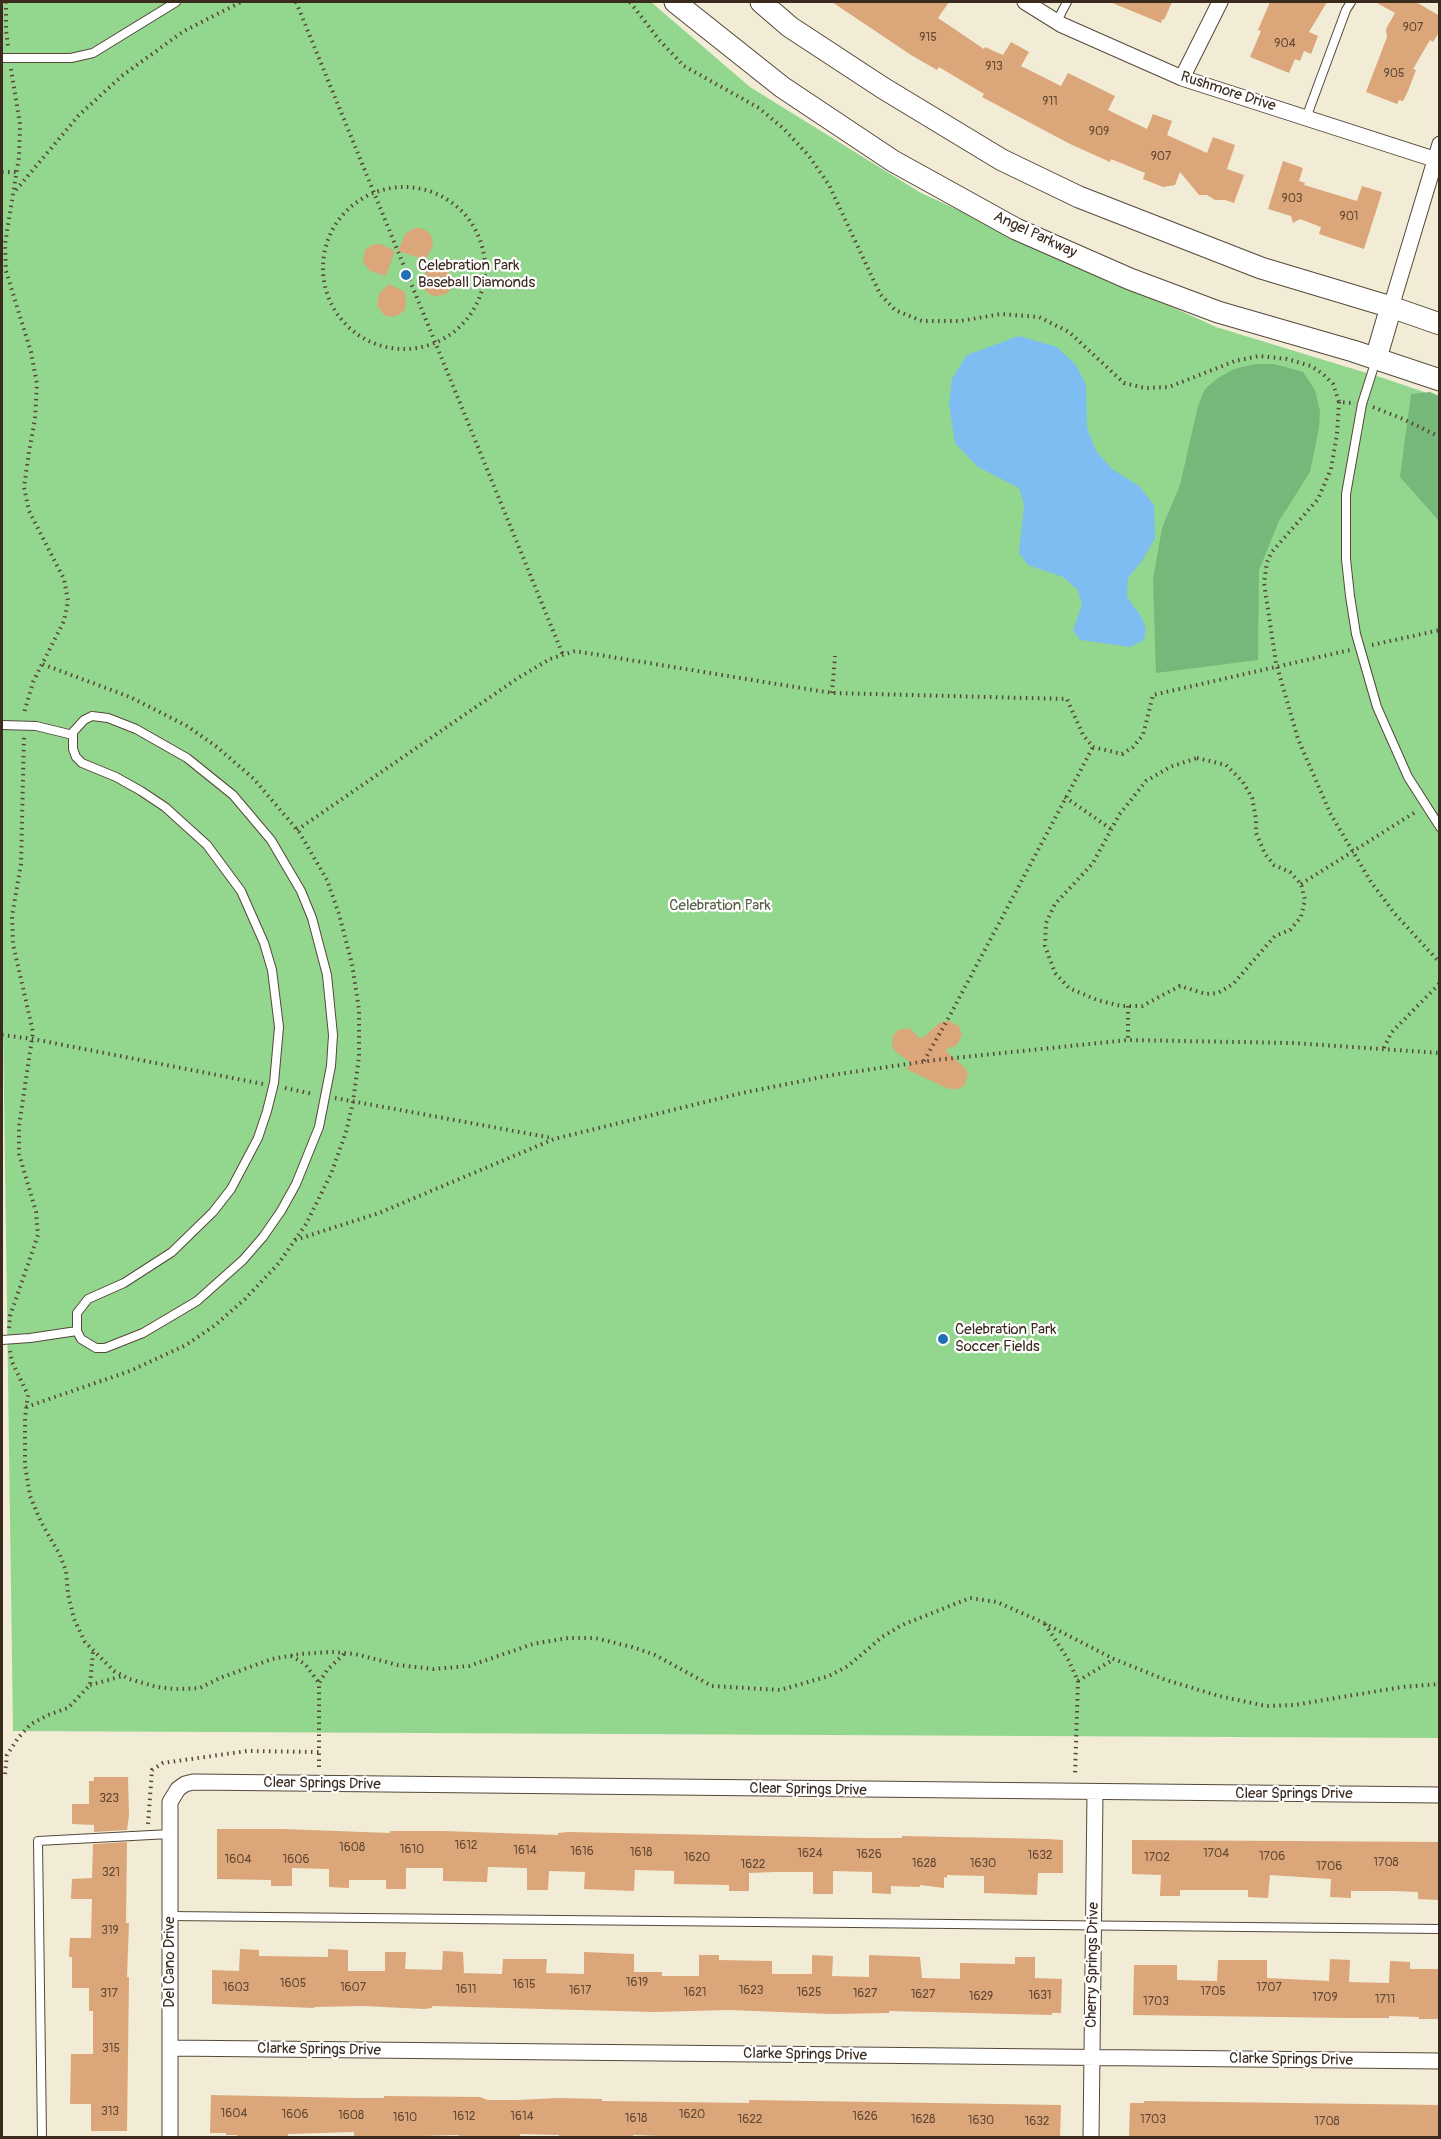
<!DOCTYPE html>
<html>
<head>
<meta charset="utf-8">
<style>
	body { margin:0 }
	#map { position:relative; width:1441px; height:2139px; overflow:hidden; background:#f2ecd6; font-family:Pangolin,sans-serif }
	canvas { display:block }
	.frame { position:absolute; inset:0; border:3px solid #3b2a1e; pointer-events:none }
</style>
</head>
<body>
<div id="map">
<canvas width="1441" height="2139"></canvas>
<div class="frame"></div>
</div>
<script>
const ctx = document.querySelector('canvas').getContext('2d');
ctx.lineJoin = 'round';
function paint(path, color) {
  ctx.fillStyle = color;
  ctx.fill(path, 'evenodd');
}
function toPath(rows) {
  const path = new Path2D();
  for (const r of rows) {
    if (r.length === 3) {
      path.moveTo(r[0] + r[2], r[1]);
      path.arc(r[0], r[1], r[2], 0, 2 * Math.PI);
      continue;
    }
    path.moveTo(r[0], r[1]);
    for (let i = 2; i < r.length; i += 2) path.lineTo(r[i], r[i + 1]);
  }
  return path;
}
function strokePath(path, color, width, dash) {
  ctx.strokeStyle = color;
  ctx.lineWidth = width;
  ctx.lineCap = dash ? 'butt' : 'round';
  ctx.setLineDash(dash || []);
  ctx.stroke(path);
}
function drawText(font, color, halo, rows, align = 'center') {
  ctx.font = font + ' Pangolin,sans-serif';
  ctx.lineWidth = 4.5;
  ctx.setLineDash([]);
  ctx.textBaseline = 'middle';
  ctx.strokeStyle = halo;
  ctx.fillStyle = color;
  for (const [text, x, y, turn = 0] of rows) {
    ctx.save();
    ctx.translate(x, y);
    ctx.rotate((+turn || 0) * Math.PI / 180);
    ctx.textAlign = isNaN(turn) ? turn : align;
    if (halo) ctx.strokeText(text, 0, 0);
    ctx.fillText(text, 0, 0);
    ctx.restore();
  }
}
paint(toPath([
	[2,2,651,2,750,87,921,193,1216,327,1383,378,1439,397,1439,1738,13,1731,2,956]
]), '#93d78f');
paint(toPath([
	[1255,364,1274,364,1303,372,1315,390,1320,411,1319,428,1310,472,1279,521,1259,570,1258,660,1156,673,1153,579,1162,528,1180,485,1198,406,1205,389,1218,378,1234,369],
	[1430,392,1439,396,1439,521,1400,477,1411,394]
]), '#76b87a');
paint(toPath([
	[1019,336,1057,347,1076,365,1086,385,1087,427,1096,451,1112,469,1139,486,1154,505,1155,538,1142,561,1128,578,1127,597,1141,616,1146,629,1144,640,1130,647,1080,640,1073,630,1082,605,1078,590,1063,577,1028,565,1019,553,1024,505,1019,488,978,467,955,443,949,404,952,379,967,355]
]), '#7ebdf2');
paint(toPath([
	[832,2,949,2,938,18,984,49,985,47,1003,55,1011,42,1029,52,1021,66,1061,86,1068,73,1115,96,1108,110,1147,129,1153,114,1172,121,1167,135,1207,153,1213,137,1235,145,1227,169,1244,175,1234,203,1225,200,1215,200,1207,195,1199,195,1180,172,1175,185,1163,187,1143,179,1145,173,1111,159,1110,162,1068,143,982,97,984,94,939,67,937,70,911,55],
	[1110,2,1172,2,1164,20,1162,19,1161,23],
	[1270,2,1327,2,1309,32,1318,36,1311,54,1304,51,1300,61,1295,59,1289,73,1250,57,1261,31,1258,30],
	[1375,2,1416,2,1440,16,1440,31,1433,42,1430,40,1413,69,1416,70,1408,91,1403,101,1399,100,1397,104,1366,92,1387,37,1386,29,1395,13],
	[1283,161,1303,168,1299,181,1305,183,1304,185,1357,201,1362,186,1382,192,1364,249,1319,234,1321,227,1300,219,1293,223,1291,216,1268,209],
	[415,228,420,228,427,231,432,237,433,244,426,260,398,251,405,234],
	[374,244,380,244,395,251,386,276,370,271,363,262,365,250],
	[430,262,447,270,451,276,452,284,450,291,444,295,436,296,430,295,423,288,423,279],
	[389,284,405,292,406,304,404,311,398,315,390,317,384,315,377,305,379,294],
	[949,1021,959,1026,962,1035,957,1045,945,1050,965,1068,968,1074,964,1086,957,1089,949,1089,906,1069,911,1063,895,1051,892,1045,893,1035,898,1030,909,1028,921,1039,941,1022],
	[94,1777,128,1777,129,1815,127,1830,94,1832,94,1825,72,1824,72,1804,89,1804,89,1781,94,1781],
	[217,1829,282,1829,390,1833,390,1831,444,1831,558,1835,558,1833,568,1832,863,1838,902,1838,902,1836,1048,1839,1063,1840,1063,1873,1038,1873,1037,1895,984,1893,984,1876,947,1875,947,1878,944,1877,944,1888,920,1885,920,1887,891,1886,891,1894,872,1893,872,1872,833,1871,833,1894,813,1894,813,1872,776,1872,749,1873,749,1891,729,1891,729,1885,674,1884,674,1871,635,1870,634,1891,584,1889,585,1872,549,1871,548,1890,527,1890,527,1868,488,1867,487,1882,443,1881,443,1868,406,1868,406,1889,386,1889,386,1880,349,1880,349,1888,329,1887,329,1869,292,1868,292,1886,271,1886,271,1880,217,1879],
	[1132,1840,1440,1842,1439,1900,1418,1899,1418,1892,1393,1891,1351,1891,1351,1898,1330,1897,1331,1879,1270,1875,1268,1898,1248,1897,1248,1890,1180,1890,1180,1896,1160,1896,1161,1875,1132,1874],
	[127,1842,126,1923,129,1923,127,1977,129,1977,127,2131,91,2131,91,2104,70,2104,71,2054,93,2054,93,2011,89,2011,89,1988,72,1988,72,1957,69,1957,70,1938,91,1938,92,1899,71,1899,72,1879,92,1878,93,1844],
	[240,1949,259,1950,259,1956,328,1957,328,1949,348,1950,348,1971,385,1971,385,1952,406,1952,405,1969,442,1970,443,1951,463,1952,464,1973,502,1974,503,1959,547,1959,546,1973,584,1974,584,1952,634,1954,634,1972,662,1972,662,1976,699,1976,699,1955,719,1955,719,1960,772,1961,772,1974,812,1974,812,1955,833,1956,832,1976,869,1977,869,1955,920,1957,922,1978,960,1979,960,1963,1015,1964,1015,1957,1035,1957,1035,1978,1062,1979,1061,2013,1052,2013,1052,2015,889,2011,889,2013,832,2014,728,2010,654,2012,432,2006,432,2008,424,2009,363,2006,314,2007,314,2008,212,2004,212,1970,239,1971],
	[1330,1959,1350,1960,1349,1982,1389,1983,1390,1961,1410,1962,1410,1969,1439,1969,1440,2019,1419,2019,1419,2017,1389,2016,1389,2018,1349,2018,1133,2015,1134,1965,1177,1965,1177,1980,1217,1981,1218,1960,1267,1960,1267,1978,1329,1981],
	[211,2095,355,2098,384,2098,384,2096,480,2097,488,2100,518,2100,558,2098,602,2099,602,2101,749,2103,749,2100,1061,2105,1060,2138,712,2138,633,2135,633,2138,559,2138,559,2135,520,2134,520,2138,468,2138,457,2135,354,2138,354,2132,288,2134,288,2138,237,2138,237,2135,226,2135,226,2133,210,2133],
	[1144,2101,1440,2105,1440,2138,1129,2137,1130,2103,1144,2103]
]), '#dba679');
const lane = toPath([
	[1057,21,1067,2],
	[2,58,71,58,93,53,176,2],
	[1306,118,1346,10,1351,2],
	[1376,360,1362,404,1346,494,1346,559,1350,596,1356,634,1377,707,1408,777,1440,827],
	[92,716,108,718,136,729,187,758,233,795,271,840,301,891,312,918,327,975,333,1035,331,1066,319,1127,296,1184,281,1211,263,1237,243,1260,197,1301,143,1333,105,1348,96,1348,81,1339,77,1331,77,1313,88,1299,124,1283,172,1252,213,1212,231,1189,258,1138,267,1111,274,1083,279,1027,272,970,264,943,241,891,207,845,165,807,141,791,116,777,82,763,76,757,73,749,73,732,84,720,92,716],
	[2,725,36,726,73,735],
	[2,1340,30,1338,77,1331],
	[170,1916,1440,1929],
	[42,2138,38,1841,170,1834]
]);
const street = toPath([
	[1025,2,1062,25,1182,78,1440,161],
	[1182,78,1220,2],
	[1391,307,1440,144],
	[170,2048,1440,2061],
	[170,2138,170,1802,178,1789,185,1784,193,1782,1440,1795],
	[1091,2138,1095,1793]
]);
const secondary = toPath([
	[675,2,782,87,893,161,1016,229,1130,279,1218,312,1353,351,1440,380],
	[761,2,790,27,883,88,1002,160,1079,197,1261,268,1391,307,1440,324],
	[1376,358,1391,307]
]);
strokePath(lane, '#56473a', 10);
strokePath(street, '#56473a', 17);
strokePath(secondary, '#56473a', 23);
strokePath(toPath([
	[6,2,6,30,8,46],
	[296,2,563,655],
	[630,2,660,41,684,66,759,108,784,129,809,156,829,185,880,294,895,310,922,321,960,321,1001,314,1039,317,1069,332,1124,383,1145,388,1169,387,1235,361,1259,356,1287,359,1311,366,1323,374,1333,384,1339,402,1351,403],
	[11,69,20,124,19,157,5,244,6,271,31,352,37,384,35,419,29,452,24,487,29,511,64,579,68,601,64,621,33,682,24,713],
	[2,172,17,172],
	[404,268,81],
	[16,190,79,115,123,75,184,31,241,2],
	[1339,402,1337,434,1331,469,1318,499,1271,553,1267,562,1264,583,1276,663,1298,739,1330,813,1371,882,1395,914,1440,963],
	[1373,407,1403,419,1440,437],
	[1372,645,1440,630],
	[832,693,835,656],
	[1197,758,1226,765,1243,782,1252,798,1256,819,1256,833,1265,854,1274,865,1290,872,1301,884,1305,900,1301,917,1290,930,1275,936,1233,984,1218,993,1206,994,1180,986,1142,1006,1121,1006,1097,1000,1069,988,1055,973,1045,946,1046,923,1055,904,1093,863,1119,815,1146,781,1170,767,1197,758],
	[1065,797,1111,829],
	[297,830,518,678,550,659,575,651,832,693,1067,699,1083,735,1093,747,1122,754,1133,747,1143,735,1153,695,1350,650],
	[1301,884,1417,811],
	[1128,1006,1128,1040],
	[2,1035,33,1039,263,1084],
	[1384,1048,1391,1033,1440,983],
	[924,1061,949,1017,1093,747],
	[285,1088,313,1094],
	[335,1098,552,1138],
	[295,1240,379,1213,554,1139,742,1093,832,1075,935,1060,1128,1040,1293,1043,1440,1053],
	[9,1328,10,1316,38,1235,36,1212,19,1154,19,1126,33,1032,13,944,12,916,21,864,24,736],
	[10,1351,12,1362,28,1395,25,1418,25,1465,30,1496,41,1522,60,1555,66,1571,68,1594,74,1619,85,1642,114,1671,129,1679,157,1687,175,1689,200,1688,220,1678,272,1659,300,1654,331,1652,355,1654,398,1665,433,1669,469,1666,533,1644,568,1638,595,1638,632,1647,655,1655,712,1686,780,1690,829,1676,848,1666,882,1637,902,1625,970,1598,997,1602,1044,1623,1114,1659,1166,1680,1219,1696,1266,1706,1294,1705,1402,1687,1440,1684],
	[26,1407,130,1371,186,1345,214,1326,245,1299,279,1263,306,1224,331,1174,346,1132,353,1102,359,1057,359,1009,352,964,339,914,327,880,299,832,254,779,217,747,187,726,130,697,42,664],
	[1045,1624,1069,1661,1078,1681,1075,1775],
	[291,1656,305,1664,319,1683],
	[1078,1681,1114,1659],
	[90,1685,123,1676],
	[319,1767,319,1752],
	[5,1774,7,1755,18,1738,31,1724,48,1715,68,1708,90,1685,93,1652],
	[148,1824,152,1770,163,1763,247,1751,319,1752,319,1683,327,1670,344,1654]
]), '#56473a', 4, [1.5, 4.5]);
strokePath(lane, '#fff', 8);
strokePath(street, '#fff', 15);
strokePath(secondary, '#fff', 21);
for (const [x, y, r, color] of [
	[406,275,6,"#1f6fb2"],
	[943,1339,6,"#1f6fb2"]
]) {
  const dot = new Path2D();
  dot.arc(x, y, r, 0, 2 * Math.PI);
  ctx.fillStyle = color;
  ctx.fill(dot);
  strokePath(dot, '#fff', 2);
}
drawText('12px', '#634935', null, [
	["907",1413,28],
	["915",928,38],
	["904",1285,44],
	["913",994,67],
	["905",1394,74],
	["911",1050,102],
	["909",1099,132],
	["907",1161,157],
	["903",1292,199],
	["901",1349,217],
	["323",109,1799],
	["1612",466,1846],
	["1608",352,1848],
	["1610",412,1850],
	["1614",525,1851],
	["1616",582,1852],
	["1618",641,1853],
	["1624",810,1854],
	["1704",1216,1854],
	["1626",869,1855],
	["1632",1040,1856],
	["1706",1272,1857],
	["1620",697,1858],
	["1702",1157,1858],
	["1604",238,1860],
	["1606",296,1860],
	["1708",1386,1863],
	["1628",924,1864],
	["1630",983,1864],
	["1622",753,1865],
	["1706",1329,1867],
	["321",111,1873],
	["319",110,1931],
	["1619",637,1983],
	["1605",293,1984],
	["1615",524,1985],
	["1603",236,1988],
	["1607",353,1988],
	["1707",1269,1988],
	["1611",466,1990],
	["1617",580,1991],
	["1623",751,1991],
	["1705",1213,1992],
	["1621",695,1993],
	["1625",809,1993],
	["317",109,1994],
	["1627",865,1994],
	["1627",923,1995],
	["1631",1040,1996],
	["1629",981,1997],
	["1709",1325,1998],
	["1711",1385,2000],
	["1703",1156,2002],
	["315",111,2049],
	["313",110,2112],
	["1604",234,2114],
	["1606",295,2115],
	["1620",692,2115],
	["1608",351,2116],
	["1612",464,2117],
	["1614",522,2117],
	["1626",865,2117],
	["1610",405,2118],
	["1618",636,2119],
	["1622",750,2120],
	["1628",923,2120],
	["1703",1153,2120],
	["1630",981,2121],
	["1632",1037,2122],
	["1708",1327,2122]
]);
drawText('15px', '#3b2a1e', '#fff', [
	["Rushmore Drive",1228,92,18],
	["Angel Parkway",1035,235,25],
	["Clear Springs Drive",322,1784,1],
	["Clear Springs Drive",808,1790,1],
	["Clear Springs Drive",1294,1794],
	["Del Cano Drive",170,1962,-90],
	["Cherry Springs Drive",1093,1965,-89],
	["Clarke Springs Drive",319,2050,1],
	["Clarke Springs Drive",805,2055,1],
	["Clarke Springs Drive",1291,2060,1]
]);
drawText('15px', '#3b2a1e', '#fff', [
	["Celebration Park",418,266],
	["Baseball Diamonds",418,283],
	["Celebration Park",955,1330],
	["Soccer Fields",955,1347]
], 'left');
drawText('15px', '#555e40', '#fff', [
	["Celebration Park",720,906]
]);
</script>
</body>
</html>
